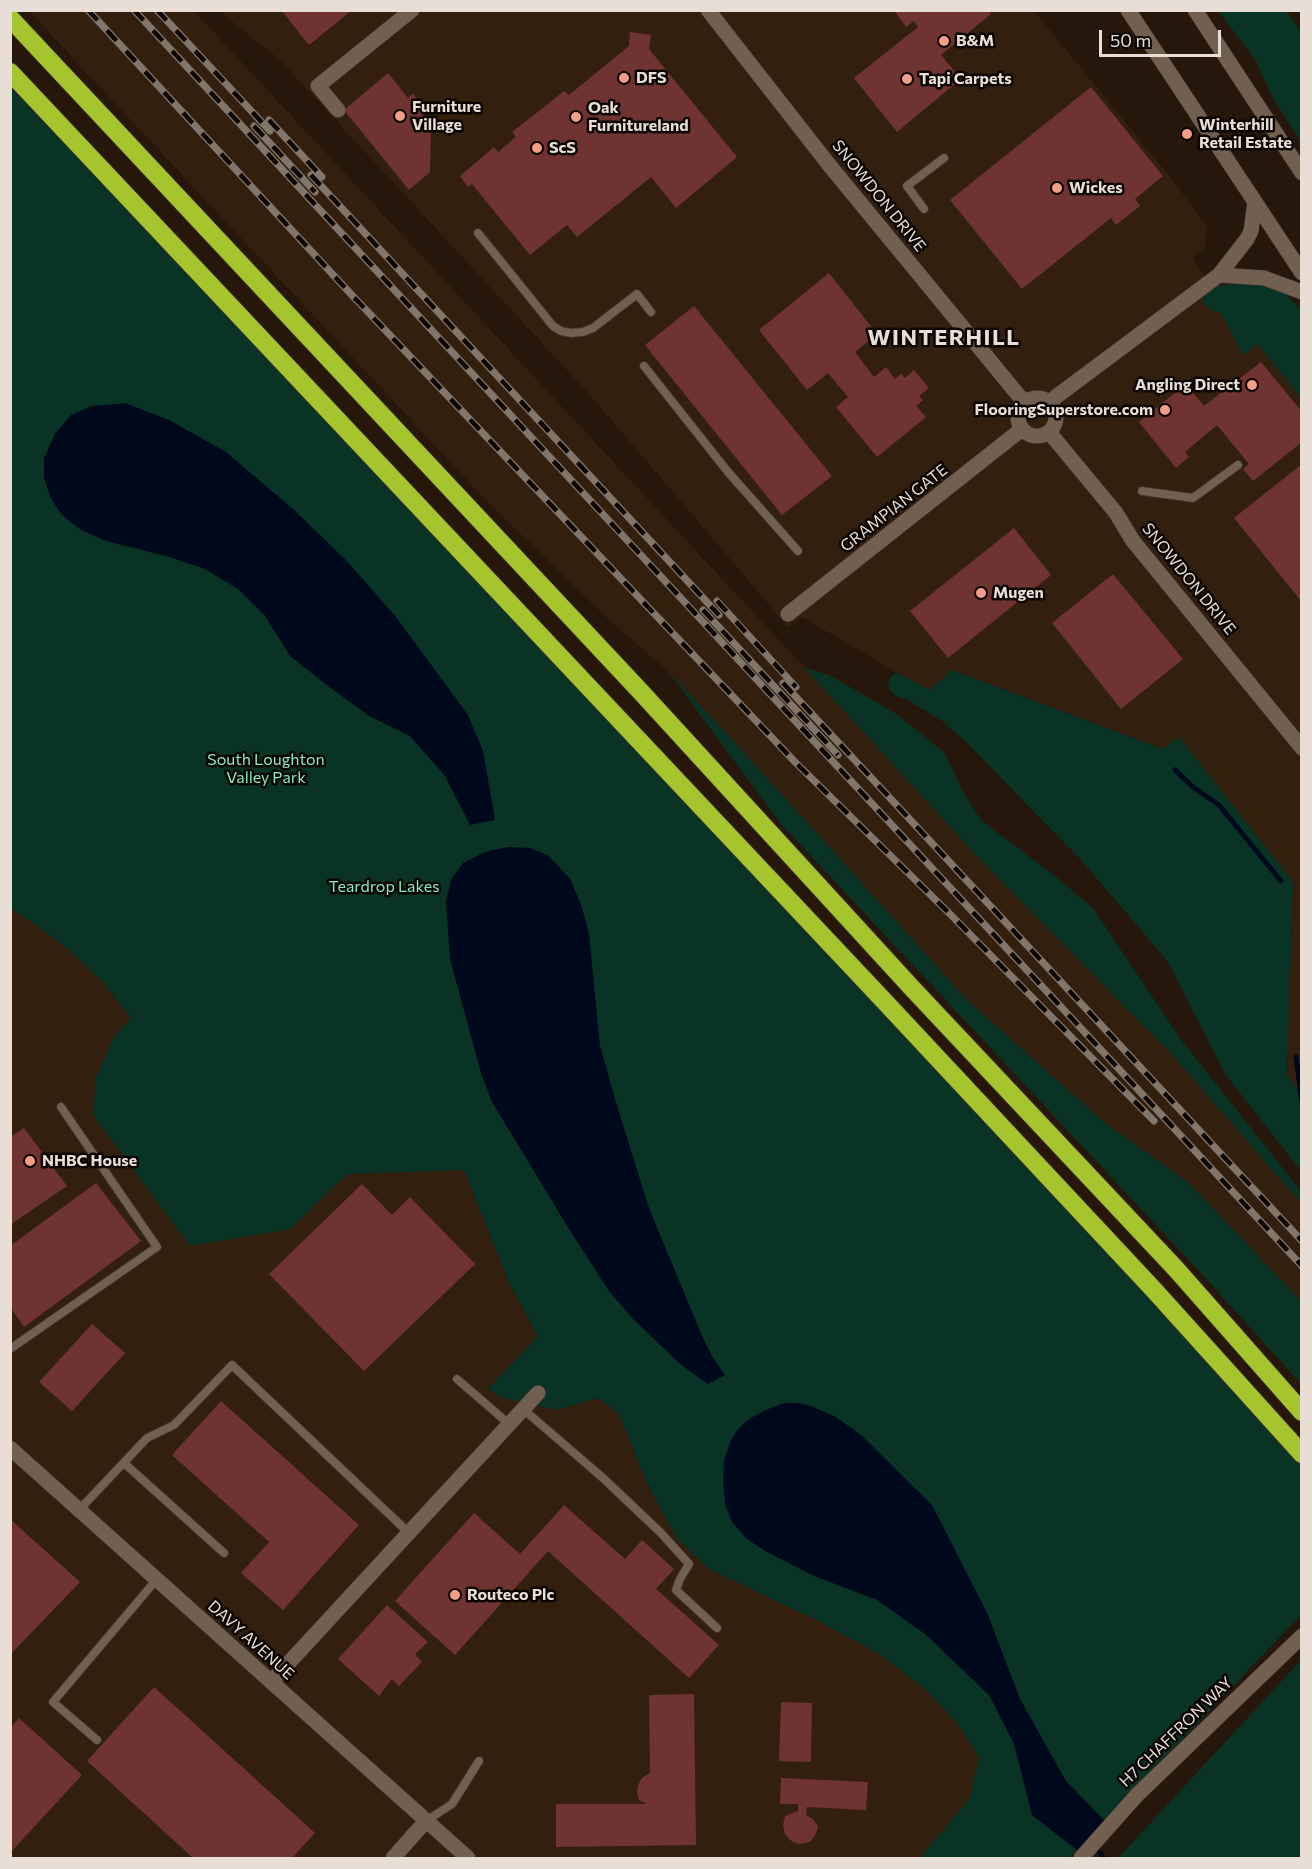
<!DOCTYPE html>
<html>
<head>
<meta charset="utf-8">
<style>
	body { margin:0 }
	#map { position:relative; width:1312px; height:1869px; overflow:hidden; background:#26170a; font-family:Commissioner,sans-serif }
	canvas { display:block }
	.frame { position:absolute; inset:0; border:12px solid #e8ded5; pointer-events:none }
	.scale { position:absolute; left:1099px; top:30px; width:122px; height:27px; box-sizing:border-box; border:3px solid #e8ded5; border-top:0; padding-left:8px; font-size:18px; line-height:21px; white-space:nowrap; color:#e8ded5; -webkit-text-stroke:4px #0a0502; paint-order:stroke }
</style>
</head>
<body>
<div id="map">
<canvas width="1312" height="1869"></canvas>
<div class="frame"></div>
<div class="scale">50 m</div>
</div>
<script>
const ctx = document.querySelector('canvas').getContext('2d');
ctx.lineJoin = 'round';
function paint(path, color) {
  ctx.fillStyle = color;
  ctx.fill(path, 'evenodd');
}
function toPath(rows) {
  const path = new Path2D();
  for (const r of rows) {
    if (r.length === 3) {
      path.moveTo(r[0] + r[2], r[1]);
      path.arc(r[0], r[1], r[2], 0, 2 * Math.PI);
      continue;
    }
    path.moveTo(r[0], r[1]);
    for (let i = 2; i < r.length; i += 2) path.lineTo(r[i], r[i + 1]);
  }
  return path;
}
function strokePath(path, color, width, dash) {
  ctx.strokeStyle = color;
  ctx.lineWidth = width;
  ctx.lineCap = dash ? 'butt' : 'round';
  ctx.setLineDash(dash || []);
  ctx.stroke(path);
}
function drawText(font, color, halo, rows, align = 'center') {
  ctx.font = font + ' Commissioner,sans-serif';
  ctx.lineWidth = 5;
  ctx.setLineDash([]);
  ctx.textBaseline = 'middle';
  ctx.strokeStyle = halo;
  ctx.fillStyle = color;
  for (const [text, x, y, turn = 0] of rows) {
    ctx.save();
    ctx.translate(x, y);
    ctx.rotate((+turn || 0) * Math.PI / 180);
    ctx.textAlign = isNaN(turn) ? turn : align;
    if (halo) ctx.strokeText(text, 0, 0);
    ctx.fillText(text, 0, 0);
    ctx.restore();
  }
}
paint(toPath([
	[29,11,194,11,804,667,975,854,1173,1056,1301,1198,1301,1301,1189,1183,1104,1122,967,1000,740,748,667,670,608,619,483,497],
	[219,11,1034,11,1172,179,1207,227,1204,249,1193,258,1233,318,1301,388,1301,1093,1287,1076,1293,882,1179,737,1164,749,952,670,929,691,802,617,788,627,589,394,540,341,279,59],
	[10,909,36,925,69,950,103,982,131,1019,113,1039,290,1229,347,1174,464,1170,509,1283,538,1336,488,1389,557,1410,598,1398,619,1414,649,1488,678,1540,879,1654,925,1689,957,1723,985,1760,982,1777,965,1808,924,1858,11,1858]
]), '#331f0d');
paint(toPath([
	[1218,11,1287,11,1301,32,1301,142,1273,98,1255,59],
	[11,70,1301,1454,1301,1615,1069,1858,920,1858,970,1798,979,1757,957,1723,925,1689,879,1654,818,1621,709,1569,678,1540,649,1488,619,1414,598,1398,557,1410,503,1398,488,1389,538,1336,509,1283,464,1170,347,1174,290,1229,190,1246,93,1115,96,1078,113,1039,131,1018,103,982,69,950,36,925,11,909],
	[1246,282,1270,287,1284,293,1302,310,1301,398,1258,344,1243,355,1221,313,1209,309,1199,297,1216,286],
	[804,667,831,676,895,713,945,753,963,792,981,820,1056,877,1093,908,1182,1041,1301,1191,1301,1203,1173,1056,975,854],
	[667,670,740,748,967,1000,1104,1122,1189,1183,1301,1301,1301,1384,1199,1271,780,823],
	[952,670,1163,749,1179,737,1293,882,1287,1075,1301,1093,1301,1171,1225,1074,1168,962,1135,923,1081,860,963,739,942,721,906,699,896,696,889,690,888,682,892,675,898,673,929,690],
	[1301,1660,1301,1858,1118,1858,1215,1753]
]), '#093324');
paint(toPath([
	[125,403,169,420,226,452,292,508,347,561,396,617,468,715,483,751,495,820,470,825,445,776,410,736,369,716,324,683,290,656,265,616,238,589,205,569,166,556,106,541,81,530,62,515,51,499,44,478,44,458,55,434,71,415,92,406],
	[509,847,530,848,549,856,570,879,581,904,589,934,600,1046,618,1109,649,1208,702,1336,713,1358,725,1375,708,1384,680,1364,654,1339,632,1318,609,1291,569,1229,492,1102,481,1073,450,959,446,901,451,880,463,863,487,851],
	[784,1403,798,1403,811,1406,836,1417,861,1435,932,1505,988,1615,1020,1699,1066,1781,1107,1823,1082,1854,1032,1815,1014,1744,989,1695,925,1634,877,1600,814,1576,765,1551,747,1539,732,1522,725,1504,723,1480,724,1460,731,1440,738,1429,749,1419,766,1410]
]), '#00091b');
strokePath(toPath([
	[1175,770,1193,787,1219,805,1281,881],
	[1296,1057,1302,1102],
	[1094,1845,1104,1858]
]), '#00091b', 5);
paint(toPath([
	[281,10,352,10,309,45],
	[894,10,988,10,991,14,941,55,961,79,897,132,854,78,918,27,914,21,906,27],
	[630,32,651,35,649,49,737,157,676,208,651,177,577,237,567,225,530,255,472,184,468,187,460,176,494,147,498,152,516,137,512,132,539,111,564,91,569,95,629,46],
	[388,73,408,98,413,94,427,111,422,114,431,125,430,172,409,190,344,110],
	[1091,87,1163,176,1135,199,1140,206,1116,225,1111,218,1022,289,950,200],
	[829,273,877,334,855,352,874,377,886,367,895,379,901,374,905,378,914,370,929,388,919,396,923,400,916,406,926,417,877,457,836,407,848,397,828,373,807,390,759,330],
	[694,306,832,476,782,515,645,345],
	[1261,362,1302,412,1302,442,1253,481,1243,469,1249,464,1217,425,1185,452,1189,457,1176,468,1139,422,1186,384,1204,406],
	[1302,464,1302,602,1234,518],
	[1014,528,1051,575,948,658,910,611],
	[1113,574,1183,659,1121,709,1052,623],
	[24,1128,67,1186,10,1225,10,1137],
	[96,1183,141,1241,24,1327,10,1307,10,1246],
	[362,1184,392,1215,410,1197,475,1264,364,1371,269,1274],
	[92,1324,125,1353,72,1411,39,1382],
	[221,1401,359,1525,283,1610,241,1573,269,1542,172,1455],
	[564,1505,625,1559,642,1540,674,1569,656,1589,719,1645,689,1678,548,1551,455,1655,395,1601,474,1513,520,1554],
	[10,1519,80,1582,10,1655],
	[387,1605,428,1642,415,1654,422,1662,399,1686,392,1679,379,1696,338,1659],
	[154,1687,315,1833,292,1858,193,1858,87,1761],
	[694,1694,696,1845,556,1847,556,1804,647,1804,639,1800,637,1793,638,1785,642,1778,650,1773,649,1695],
	[781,1702,812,1703,811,1762,779,1761],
	[19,1718,82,1775,10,1853,10,1728],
	[781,1778,868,1782,866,1810,807,1807,806,1815,813,1819,818,1826,816,1834,810,1842,798,1844,790,1840,785,1834,783,1825,785,1816,798,1811,798,1804,780,1804]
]), '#6f3431');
const lane = toPath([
	[924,209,907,186,944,158],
	[478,233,553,326,561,331,571,333,583,332,593,328,637,294,651,312],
	[644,366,728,472,798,551],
	[1142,491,1193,498,1238,465],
	[10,1349,157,1247,61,1107],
	[457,1379,509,1424],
	[523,1409,603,1478,661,1533,689,1564,680,1579,676,1590,717,1628],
	[124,1463,224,1553],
	[79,1510,147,1438,174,1425,232,1365,409,1533],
	[97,1740,53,1702,157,1579],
	[426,1821,452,1804,479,1761]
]);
const street = toPath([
	[708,10,830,166,1024,402],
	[338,110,318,86,412,10],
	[1219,275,1264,278,1302,292],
	[1037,417,19],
	[1049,402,1219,275,1247,239,1251,231,1255,202],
	[1049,432,1116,513,1133,541,1302,748],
	[788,614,1022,429],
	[10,1448,468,1858],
	[271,1682,538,1393],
	[393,1858,426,1821]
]);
const secondary = toPath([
	[1128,10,1302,273],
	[1195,10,1302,173],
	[1081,1858,1137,1795,1302,1636]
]);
const highway = toPath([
	[10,18,641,692,911,987,1176,1269,1302,1412],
	[10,72,886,1003,1154,1290,1302,1454]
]);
strokePath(lane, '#3a2f2b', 10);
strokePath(street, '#3a2f2b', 16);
strokePath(secondary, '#3a2f2b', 16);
strokePath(highway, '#3a2f2b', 20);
strokePath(lane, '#715f50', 8);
strokePath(street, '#715f50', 15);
strokePath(secondary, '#715f50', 15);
strokePath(highway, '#a6c42e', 18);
const rail = toPath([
	[88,10,349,292,796,763,952,916,1154,1121],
	[134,10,1302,1266],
	[157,10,270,131],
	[269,120,322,177],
	[254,126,315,192],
	[311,175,719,615],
	[717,601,796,687],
	[703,610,838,755],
	[783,683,1302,1241]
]);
strokePath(rail, '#82756a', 7);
strokePath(rail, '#0a0502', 4.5, [14]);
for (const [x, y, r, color] of [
	[944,41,6,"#f49e89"],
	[624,78,6,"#f49e89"],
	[907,79,6,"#f49e89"],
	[400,116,6,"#f49e89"],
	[576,117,6,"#f49e89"],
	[1187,134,6,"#f49e89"],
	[537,148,6,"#f49e89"],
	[1057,188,6,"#f49e89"],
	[1252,385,6,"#f49e89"],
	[1165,410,6,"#f49e89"],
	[981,593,6,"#f49e89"],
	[30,1161,6,"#f49e89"],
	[455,1595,6,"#f49e89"]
]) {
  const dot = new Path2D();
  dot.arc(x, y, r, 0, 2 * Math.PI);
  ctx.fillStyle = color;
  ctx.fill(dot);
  strokePath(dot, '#0a0502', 2);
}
drawText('bold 16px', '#e8ded5', '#0a0502', [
	["B&M",956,41],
	["DFS",636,78],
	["Tapi Carpets",919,79],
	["Furniture",412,107],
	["Village",412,125],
	["Oak",588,108],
	["Furnitureland",588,126],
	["Winterhill",1199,125],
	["Retail Estate",1199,143],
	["ScS",549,148],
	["Wickes",1069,188],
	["Angling Direct",1240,385,"right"],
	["FlooringSuperstore.com",1153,410,"right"],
	["Mugen",993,593],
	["NHBC House",42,1161],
	["Routeco Plc",467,1595]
], 'left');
drawText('16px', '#e8ded5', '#0a0502', [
	["SNOWDON DRIVE",879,196,51],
	["GRAMPIAN GATE",894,508,-38],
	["SNOWDON DRIVE",1189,579,51],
	["DAVY AVENUE",251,1640,42],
	["H7 CHAFFRON WAY",1176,1732,-44]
]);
drawText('16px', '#86eabe', '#0a0502', [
	["South Loughton",266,760],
	["Valley Park",266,778],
	["Teardrop Lakes",384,887]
]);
ctx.letterSpacing = '1.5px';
drawText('bold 22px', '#e8ded5', '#0a0502', [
	["WINTERHILL",944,338]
]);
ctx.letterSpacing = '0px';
</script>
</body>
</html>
